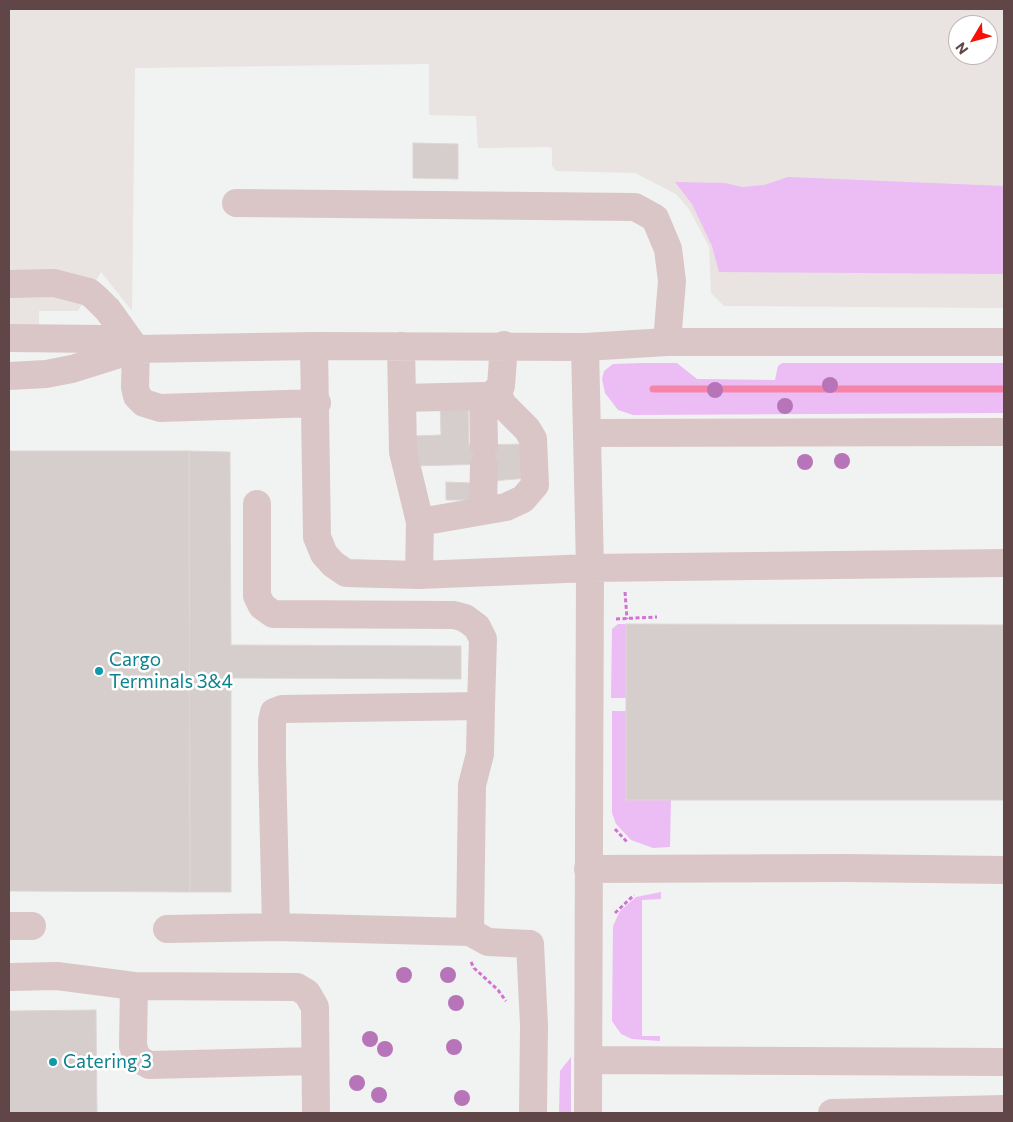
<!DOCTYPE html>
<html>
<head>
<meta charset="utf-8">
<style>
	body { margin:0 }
	#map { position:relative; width:1013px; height:1122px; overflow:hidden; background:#f1f3f2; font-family:Commissioner,sans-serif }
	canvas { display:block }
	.frame { position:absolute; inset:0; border:10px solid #614648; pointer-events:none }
	.north { position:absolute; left:948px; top:15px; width:50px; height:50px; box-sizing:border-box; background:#fff; border:1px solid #c0b5b6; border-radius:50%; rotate:233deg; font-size:14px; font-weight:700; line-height:20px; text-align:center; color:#614648 }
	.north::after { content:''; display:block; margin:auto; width:18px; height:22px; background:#f80f06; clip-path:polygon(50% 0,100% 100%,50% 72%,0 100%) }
</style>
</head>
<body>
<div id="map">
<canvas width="1013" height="1122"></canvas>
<div class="frame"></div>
<div class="north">N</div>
</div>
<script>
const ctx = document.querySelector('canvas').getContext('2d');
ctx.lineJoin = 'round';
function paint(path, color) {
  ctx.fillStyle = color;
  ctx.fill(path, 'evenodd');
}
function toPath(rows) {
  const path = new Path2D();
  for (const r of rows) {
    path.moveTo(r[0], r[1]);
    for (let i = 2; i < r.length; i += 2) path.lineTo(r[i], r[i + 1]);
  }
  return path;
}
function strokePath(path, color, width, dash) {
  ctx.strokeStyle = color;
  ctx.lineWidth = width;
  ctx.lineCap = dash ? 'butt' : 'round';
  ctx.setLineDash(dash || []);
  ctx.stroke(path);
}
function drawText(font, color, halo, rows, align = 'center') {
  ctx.font = font + ' Commissioner,sans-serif';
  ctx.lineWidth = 5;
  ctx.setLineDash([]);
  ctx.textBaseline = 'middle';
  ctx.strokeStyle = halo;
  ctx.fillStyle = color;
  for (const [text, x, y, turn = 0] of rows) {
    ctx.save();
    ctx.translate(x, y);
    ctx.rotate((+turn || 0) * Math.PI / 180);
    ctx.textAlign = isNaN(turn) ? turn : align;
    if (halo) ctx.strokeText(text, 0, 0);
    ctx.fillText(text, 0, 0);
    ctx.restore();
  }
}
paint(toPath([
	[9,9,1004,9,1004,308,724,306,711,293,709,247,689,209,676,194,635,173,556,171,552,166,552,148,549,147,478,148,476,116,429,115,429,64,135,68,132,311,101,272,78,311,39,311,39,325,9,325],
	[958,25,988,25,988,55,958,55]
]), '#e9e3e2');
paint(toPath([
	[788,177,1004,186,1004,274,719,272,712,246,692,204,675,182,725,183,742,187,764,185],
	[642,363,677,363,697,379,775,380,778,366,782,363,1004,363,1004,413,633,415,618,410,605,393,602,379,604,371,613,364],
	[618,624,626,624,626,698,611,698,612,629],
	[612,711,626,711,626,799,671,799,670,847,653,848,631,840,616,824,612,813],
	[661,892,661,899,642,900,642,1036,660,1036,660,1041,632,1039,621,1034,612,1021,613,926,620,911,636,897],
	[571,1057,571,1113,559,1113,560,1071]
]), '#ecbcf4');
strokePath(toPath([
	[653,389,1004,389]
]), '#f584a8', 7);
const building = toPath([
	[413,143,458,144,458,179,413,178,413,143],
	[468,402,469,445,528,444,529,478,492,481,491,464,412,466,411,436,441,435,440,403,468,402],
	[9,451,189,451,190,892,9,891,9,451],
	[189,451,230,452,231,645,461,646,461,679,231,678,231,892,190,892,189,451],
	[446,482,473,483,473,500,446,500,446,482],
	[626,624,1004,625,1004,800,626,800,626,624],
	[96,1010,97,1113,9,1113,9,1011,96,1010]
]);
paint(building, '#d6cecd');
strokePath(building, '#ddd6d4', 1);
strokePath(toPath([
	[625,592,627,619],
	[616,619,657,617],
	[615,829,628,843],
	[615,913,634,895],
	[471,962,474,968,498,990,506,1001]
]), '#d470d6', 3, [4, 2.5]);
strokePath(toPath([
	[236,203,635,207,655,218,668,249,672,281,667,342],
	[9,284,54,283,89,292,97,299,108,310,136,349,135,387,137,396,144,403,160,408,317,403],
	[9,338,103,339,136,349,314,346,585,347,667,342,1004,342],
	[314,346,317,537,324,554,333,564,346,573,419,575,590,568,1004,563],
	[401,346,403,452,420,522,419,575],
	[585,347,590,568,588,1113],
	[9,376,46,374,72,369,136,349],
	[403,398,483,396],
	[587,433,1004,432],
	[484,445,483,396,491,396,501,386,504,345],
	[257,504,257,596,262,606,273,614,454,615,465,618,477,627,483,639,481,706,480,754,472,785,470,932],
	[483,510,484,464],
	[420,522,506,507,523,499,535,485,533,439,527,429,503,405,497,392],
	[588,869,846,868,1004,870],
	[9,926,32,926],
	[276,927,272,759,272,721,274,712,282,709,481,706],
	[167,929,276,927,470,932,488,942,530,944,534,1025,533,1113],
	[9,977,57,976,134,986,297,987,307,993,315,1007,316,1113],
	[134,986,133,1046,137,1058,149,1065,315,1061],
	[588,1060,1004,1062],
	[832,1113,1004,1109]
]), '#dac6c7', 28);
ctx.fillStyle = '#b774b9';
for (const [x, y] of [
	[830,385],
	[715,390],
	[785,406],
	[842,461],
	[805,462],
	[404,975],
	[448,975],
	[456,1003],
	[370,1039],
	[454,1047],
	[385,1049],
	[357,1083],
	[379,1095],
	[462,1098]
]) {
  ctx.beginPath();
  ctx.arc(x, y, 8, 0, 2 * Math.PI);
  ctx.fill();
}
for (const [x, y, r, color] of [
	[99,671,5,"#0f9aa8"],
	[53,1062,5,"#0f9aa8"]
]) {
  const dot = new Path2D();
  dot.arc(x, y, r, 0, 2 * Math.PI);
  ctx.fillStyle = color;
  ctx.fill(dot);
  strokePath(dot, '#fff', 2);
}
drawText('19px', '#0d838f', '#fff', [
	["Cargo",109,660],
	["Terminals 3&4",109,682],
	["Catering 3",63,1062]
], 'left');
</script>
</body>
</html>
